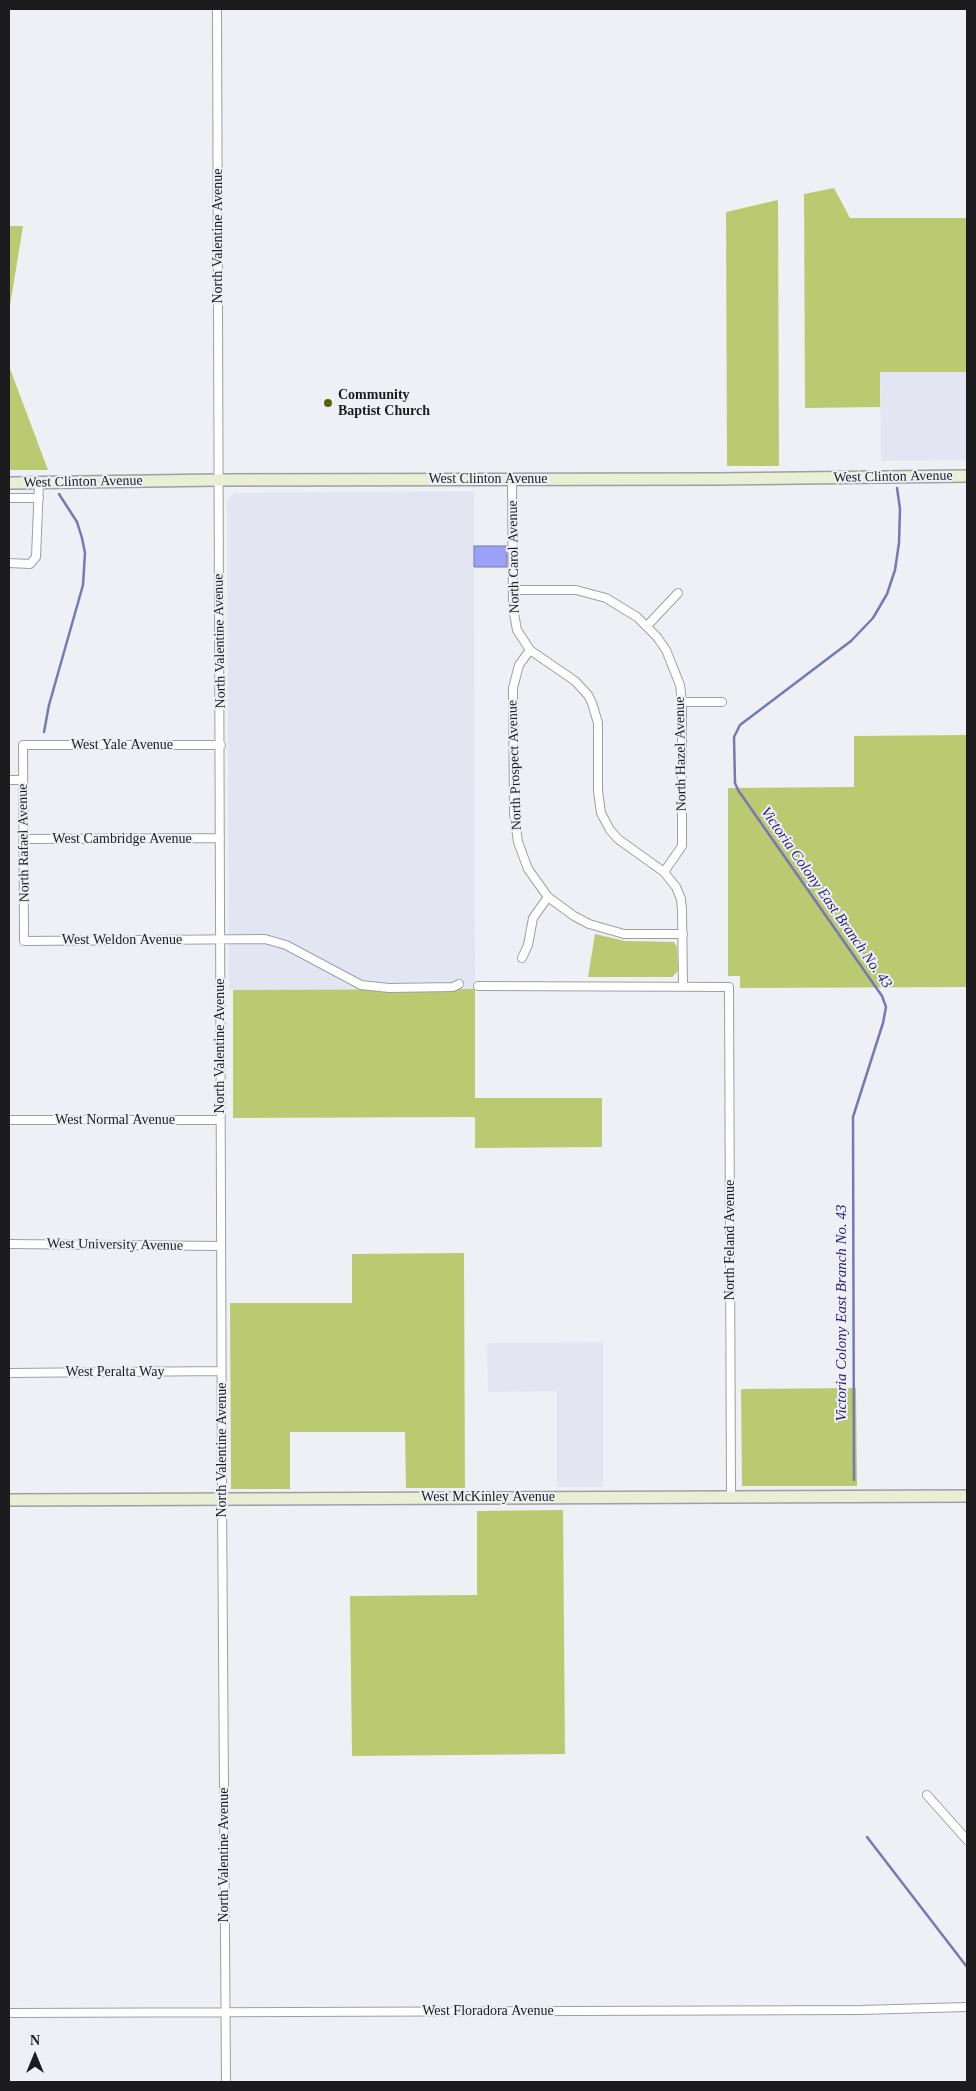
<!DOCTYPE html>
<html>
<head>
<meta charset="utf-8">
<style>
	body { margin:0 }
	#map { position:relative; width:976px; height:2091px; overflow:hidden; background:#eff0f6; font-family:"Times New Roman",serif }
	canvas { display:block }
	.frame { position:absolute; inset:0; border:10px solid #1c1c1e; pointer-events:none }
	.north { position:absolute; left:10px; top:2031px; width:50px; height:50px; -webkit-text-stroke:4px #eff0f6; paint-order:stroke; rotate:0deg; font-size:14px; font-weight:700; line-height:20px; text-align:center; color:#1c1c1e }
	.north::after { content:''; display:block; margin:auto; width:18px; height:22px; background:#1c1c1e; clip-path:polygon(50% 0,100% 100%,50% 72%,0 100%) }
</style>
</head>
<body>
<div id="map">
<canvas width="976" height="2091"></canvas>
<div class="frame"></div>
<div class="north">N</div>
</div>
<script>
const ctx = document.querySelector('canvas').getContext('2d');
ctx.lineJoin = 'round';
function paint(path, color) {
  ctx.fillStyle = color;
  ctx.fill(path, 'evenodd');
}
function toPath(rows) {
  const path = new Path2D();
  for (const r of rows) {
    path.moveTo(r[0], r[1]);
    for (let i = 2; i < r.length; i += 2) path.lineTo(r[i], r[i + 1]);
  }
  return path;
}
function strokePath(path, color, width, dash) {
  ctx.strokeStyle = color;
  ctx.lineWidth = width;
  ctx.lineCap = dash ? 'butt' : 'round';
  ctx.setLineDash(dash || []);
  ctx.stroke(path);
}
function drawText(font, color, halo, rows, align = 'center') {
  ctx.font = font + ' "Times New Roman",serif';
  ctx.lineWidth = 4;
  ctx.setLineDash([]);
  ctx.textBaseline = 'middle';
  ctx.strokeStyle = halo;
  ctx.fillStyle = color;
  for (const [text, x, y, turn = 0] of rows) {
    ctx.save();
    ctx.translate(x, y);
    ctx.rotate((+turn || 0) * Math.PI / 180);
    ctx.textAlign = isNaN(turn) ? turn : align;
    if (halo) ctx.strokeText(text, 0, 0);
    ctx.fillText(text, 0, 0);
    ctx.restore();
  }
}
paint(toPath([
	[880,372,967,372,967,460,881,461],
	[474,491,475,989,229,990,227,501,231,496,236,493],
	[603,1342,603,1487,557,1487,557,1391,488,1392,487,1343]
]), '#e4e5f3');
paint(toPath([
	[834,188,850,218,967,218,967,372,880,372,880,407,805,408,804,194],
	[778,200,779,466,727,466,726,212],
	[9,226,23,226,9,312],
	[9,366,48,470,9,470],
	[967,735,967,987,740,988,740,976,728,976,728,788,854,787,854,736],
	[595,934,625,941,674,942,677,947,678,971,672,977,588,977],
	[475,989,475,1098,602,1098,602,1147,475,1148,475,1117,233,1118,233,990],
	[464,1253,465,1488,406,1488,405,1432,290,1432,290,1489,231,1489,230,1303,352,1303,352,1254],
	[856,1388,857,1486,742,1486,741,1389],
	[563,1510,565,1754,352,1756,350,1596,477,1595,477,1511]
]), '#bbc971');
const water = toPath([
	[474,546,507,546,507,567,474,567,474,546]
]);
paint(water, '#9ba1f4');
strokePath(water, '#7579b4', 1);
strokePath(toPath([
	[44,732,49,705,83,585,85,553,82,538,77,522,59,494],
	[854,1480,853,1117,883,1023,886,1007,882,996,738,790,735,783,734,737,740,725,851,641,873,618,887,594,895,570,899,543,900,509,897,488],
	[867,1837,967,1967]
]), '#7579b4', 2.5);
const minor = toPath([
	[217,9,222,1499,226,2082],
	[512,479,513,608,517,630,530,650,575,681,588,695,592,703,598,723,598,791,601,813,610,830,618,839,664,872,676,887,681,899,682,910,683,985],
	[9,498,39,498],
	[9,563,30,564,36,557,39,483],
	[513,590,576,590,606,598,637,617,657,637,666,650,680,685,682,702,682,846,664,872],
	[647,626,678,593],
	[530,650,519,665,513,688,514,813,518,842,528,869,548,897,574,916,589,924,624,934,683,934],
	[682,702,722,702],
	[221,745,23,745,24,941,265,939,286,945,361,985,389,988,453,987,459,984],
	[9,780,23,780],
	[25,839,220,838],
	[522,958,528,945,533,918,548,897],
	[478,986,729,987,731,1495],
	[9,1120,220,1120],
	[9,1244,221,1246],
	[9,1373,221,1371],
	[927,1795,967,1840],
	[9,2013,860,2010,967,2007]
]);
const secondary = toPath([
	[9,483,218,480,717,479,967,476],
	[9,1500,967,1496]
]);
strokePath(minor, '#9e9fa4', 10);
strokePath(secondary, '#9e9fa4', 14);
strokePath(minor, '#fff', 8);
strokePath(secondary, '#eaeed5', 11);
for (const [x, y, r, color] of [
	[328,403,5,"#5a6405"]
]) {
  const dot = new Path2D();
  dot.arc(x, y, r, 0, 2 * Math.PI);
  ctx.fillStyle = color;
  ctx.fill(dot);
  strokePath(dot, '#eff0f6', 2);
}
drawText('14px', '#1c1c1e', '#eff0f6', [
	["North Valentine Avenue",218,236,-90],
	["West Clinton Avenue",893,477,-1],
	["West Clinton Avenue",488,479],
	["West Clinton Avenue",83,482,-1],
	["North Carol Avenue",514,557,-91],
	["North Valentine Avenue",220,641,-91],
	["West Yale Avenue",122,745],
	["North Hazel Avenue",681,754,-91],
	["North Prospect Avenue",515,765,-92],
	["West Cambridge Avenue",122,839],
	["North Rafael Avenue",24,843,-91],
	["West Weldon Avenue",122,940],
	["North Valentine Avenue",220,1046,-90],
	["West Normal Avenue",115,1120],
	["North Feland Avenue",730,1240,-90],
	["West University Avenue",115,1245,1],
	["West Peralta Way",115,1372],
	["North Valentine Avenue",222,1450,-90],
	["West McKinley Avenue",488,1497],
	["North Valentine Avenue",224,1855,-90],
	["West Floradora Avenue",488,2011]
]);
drawText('bold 14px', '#1c1c1e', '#eff0f6', [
	["Community",338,395],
	["Baptist Church",338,411]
], 'left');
drawText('italic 15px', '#291a79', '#eff0f6', [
	["Victoria Colony East Branch No. 43",826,898,55],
	["Victoria Colony East Branch No. 43",842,1313,-90]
]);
</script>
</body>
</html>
